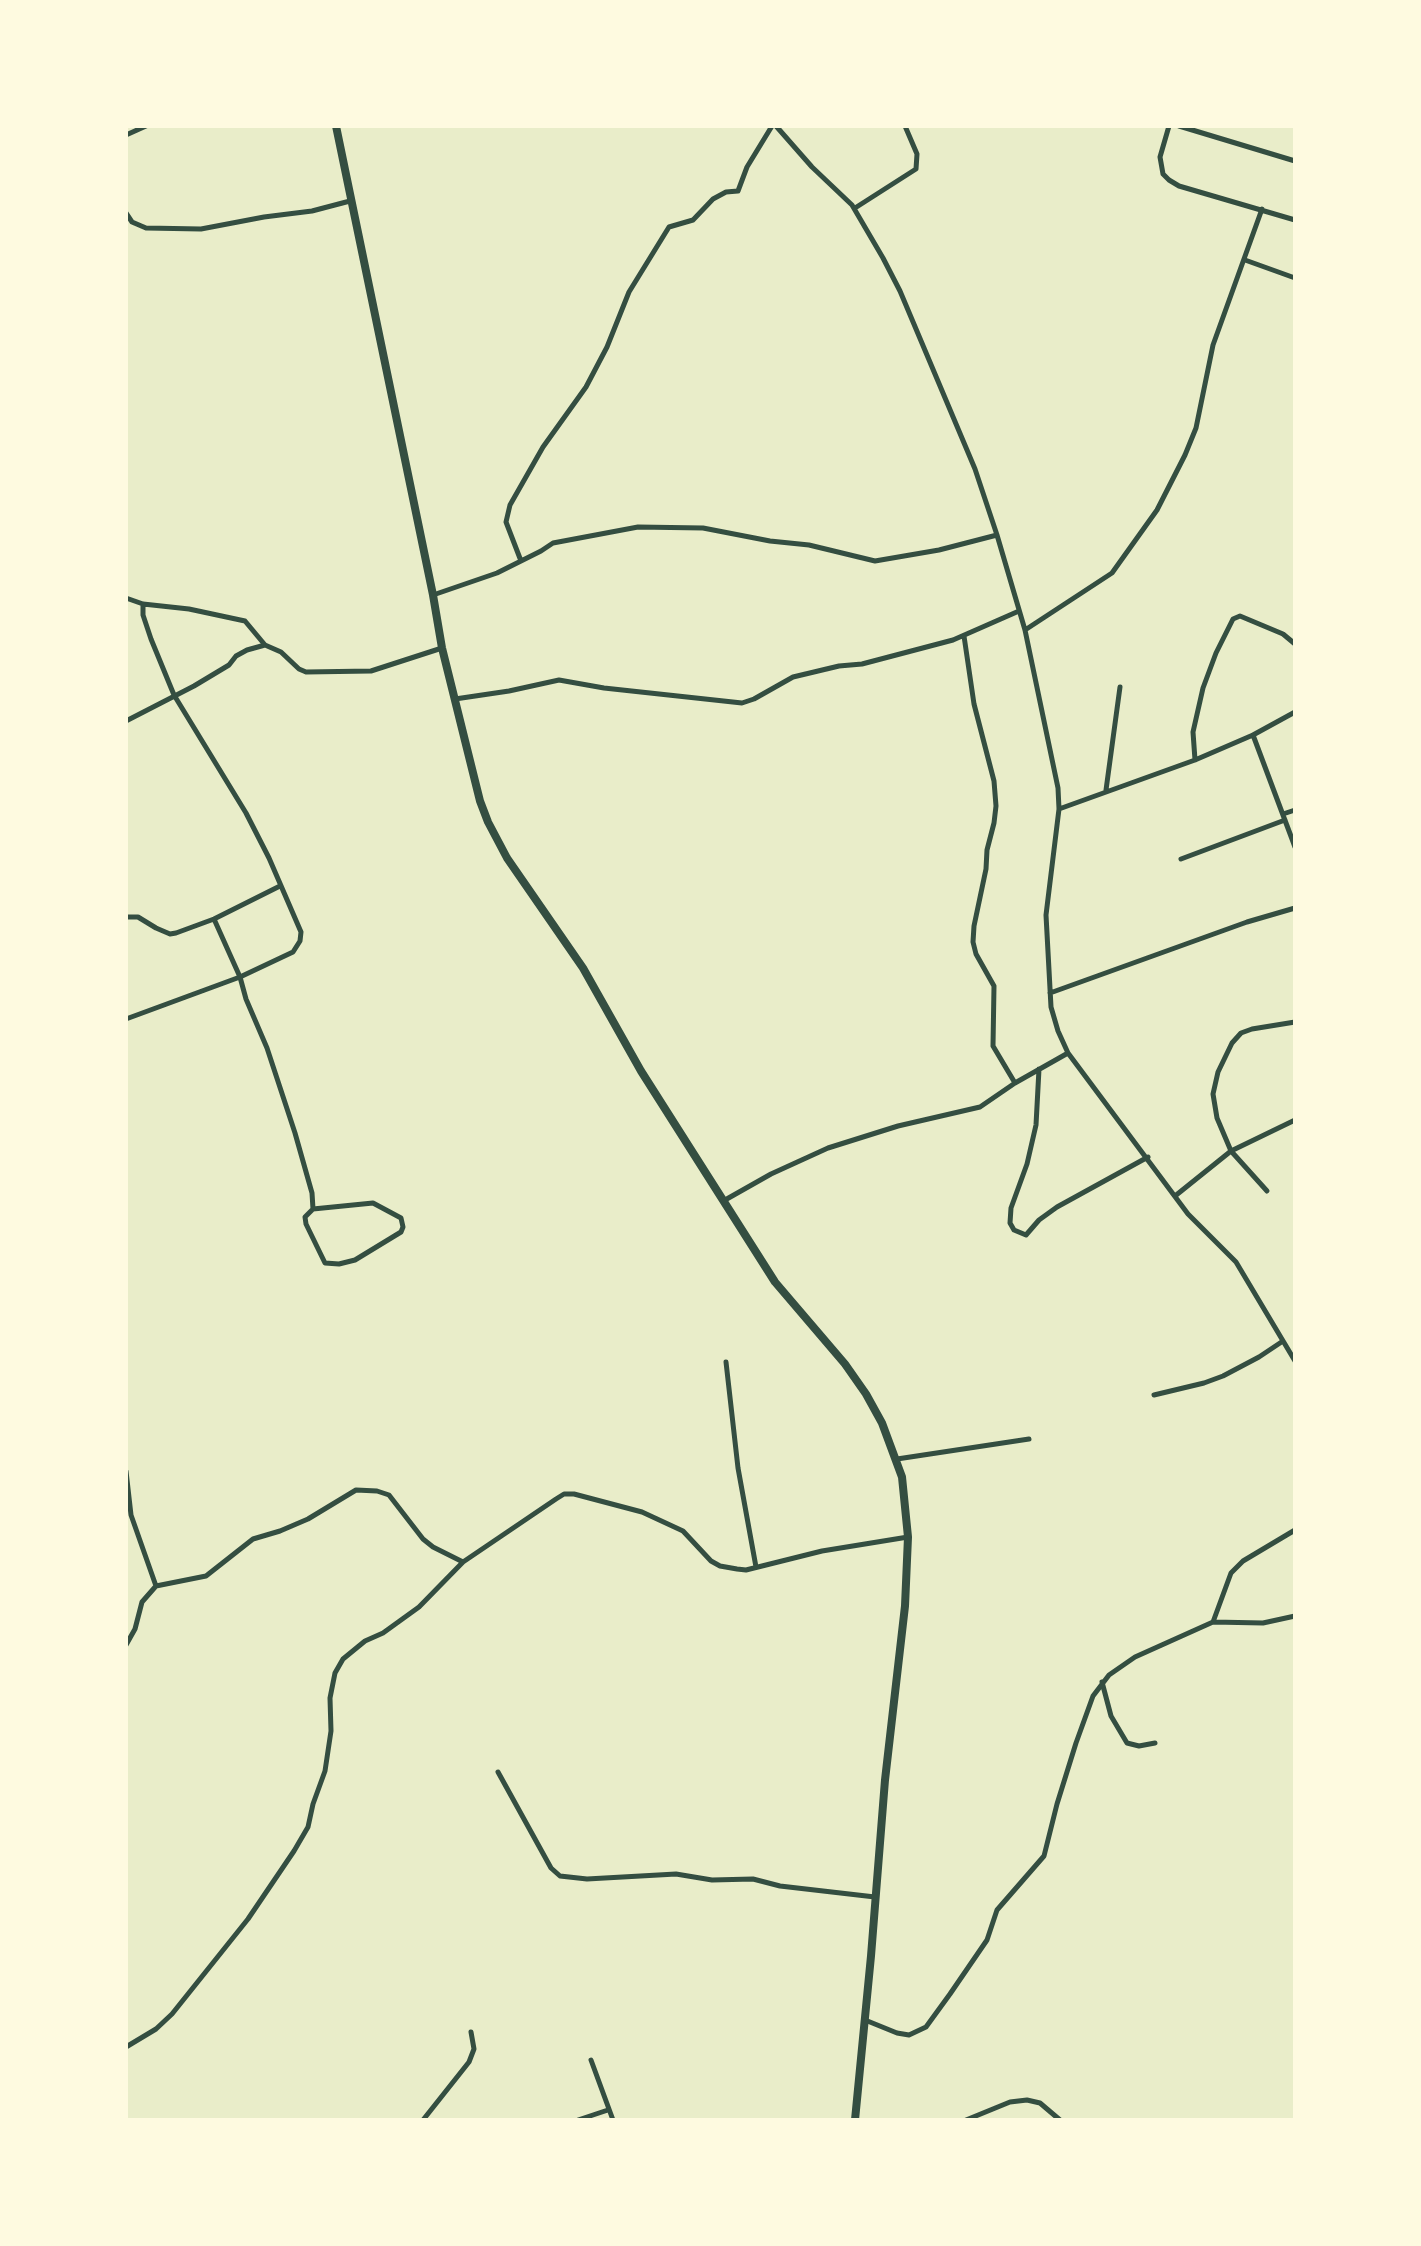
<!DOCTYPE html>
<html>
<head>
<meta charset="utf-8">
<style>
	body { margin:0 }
	#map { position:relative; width:1421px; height:2246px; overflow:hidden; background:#e9edc9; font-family:Figtree,sans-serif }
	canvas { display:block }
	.frame { position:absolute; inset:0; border:128px solid #fefae0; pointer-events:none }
</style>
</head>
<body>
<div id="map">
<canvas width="1421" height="2246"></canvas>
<div class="frame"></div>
</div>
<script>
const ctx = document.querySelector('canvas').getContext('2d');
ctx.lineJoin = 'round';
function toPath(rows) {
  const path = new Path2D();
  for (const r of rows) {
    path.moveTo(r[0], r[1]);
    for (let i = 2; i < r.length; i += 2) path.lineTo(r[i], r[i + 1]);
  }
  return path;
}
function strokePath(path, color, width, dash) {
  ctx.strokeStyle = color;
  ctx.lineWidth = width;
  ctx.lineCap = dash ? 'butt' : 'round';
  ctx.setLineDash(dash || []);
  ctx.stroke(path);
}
strokePath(toPath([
	[776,126,812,167,852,205,883,258,900,291,975,469,997,535,1025,630,1058,788,1059,809,1046,915,1051,1007,1058,1031,1068,1053,1188,1214,1236,1262,1295,1361],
	[1169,126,1160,157,1163,174,1169,180,1179,186,1295,220],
	[1179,126,1295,161],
	[126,135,146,126],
	[855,208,916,169,917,154,905,126],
	[126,213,132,222,146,228,201,229,264,217,312,211,350,201],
	[1245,260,1295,278],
	[521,561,506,522,510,505,543,447,586,387,607,347,629,292,669,227,693,220,713,199,726,192,738,191,747,167,772,126],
	[433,595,497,573,541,551,553,543,638,527,703,528,770,541,809,545,875,561,939,550,997,535],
	[126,598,143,604,189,609,245,621,265,645],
	[143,604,143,615,151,639,174,695,246,813,269,858,301,932,300,941,293,952,240,977,214,919],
	[1025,630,1112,573,1157,510,1185,455,1196,428,1213,345,1262,209],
	[964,636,974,704,994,781,996,806,994,823,987,850,986,869,974,926,973,942,976,954,994,986,993,1046,1015,1083],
	[455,699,509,691,559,680,604,688,742,703,754,699,793,677,839,666,862,664,953,640,1019,611],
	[126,721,194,686,229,665,236,656,247,650,265,645,281,652,299,669,306,672,371,671,442,648],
	[1253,735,1295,712],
	[1195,760,1193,732,1203,688,1216,653,1233,619,1240,616,1283,634,1295,644],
	[1106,790,1120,687],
	[1059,809,1195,760,1253,735,1295,847],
	[1283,814,1295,810],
	[1181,859,1285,820],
	[126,917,138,917,156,928,170,934,176,933,214,919,280,886],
	[1050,993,1247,922,1295,908],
	[126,1019,240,977,246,999,267,1048,295,1133,312,1193,313,1209],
	[1039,1069,1036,1125,1027,1164,1011,1208,1010,1223,1014,1230,1026,1235,1039,1220,1057,1207,1148,1157],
	[1267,1191,1231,1151,1295,1120],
	[1175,1196,1231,1151,1217,1118,1213,1094,1218,1072,1232,1043,1241,1033,1252,1029,1295,1022],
	[725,1200,771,1174,828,1148,898,1126,980,1107,1015,1083,1068,1053],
	[373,1203,401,1218,403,1227,401,1232,355,1260,339,1264,325,1263,306,1224,305,1217,313,1209,373,1203],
	[726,1362,738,1468,756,1567],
	[1154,1395,1204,1383,1223,1376,1259,1357,1283,1341],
	[897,1459,1029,1439],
	[126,1471,131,1515,156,1586],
	[1213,1622,1231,1573,1243,1561,1295,1530],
	[126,1645,135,1629,142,1602,156,1586,206,1576,253,1539,280,1531,308,1519,356,1490,377,1491,389,1495,423,1539,433,1547,463,1562],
	[1102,1682,1111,1716,1127,1743,1139,1746,1155,1743],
	[498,1772,551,1868,560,1876,587,1879,676,1874,712,1880,753,1879,780,1886,875,1897],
	[865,2020,897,2033,909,2035,926,2027,950,1994,987,1940,997,1910,1044,1856,1057,1804,1076,1743,1093,1696,1109,1675,1135,1657,1213,1622,1263,1623,1295,1616],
	[126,2047,156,2029,172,2014,248,1919,294,1851,308,1827,313,1804,325,1771,331,1731,330,1698,335,1673,343,1659,365,1641,383,1633,419,1607,463,1562,556,1499,564,1494,574,1494,642,1512,683,1531,711,1561,720,1566,737,1569,746,1570,822,1551,908,1537],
	[591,2060,613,2120],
	[423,2120,469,2062,474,2049,471,2032],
	[578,2120,608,2110],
	[966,2120,1010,2102,1027,2100,1040,2103,1060,2120]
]), '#344e41', 5);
strokePath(toPath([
	[336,126,433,595,442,648,480,801,488,822,507,858,583,968,641,1071,775,1282,845,1364,866,1394,882,1423,902,1477,908,1537,905,1606,885,1780,871,1956,855,2120]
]), '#344e41', 8);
</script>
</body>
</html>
